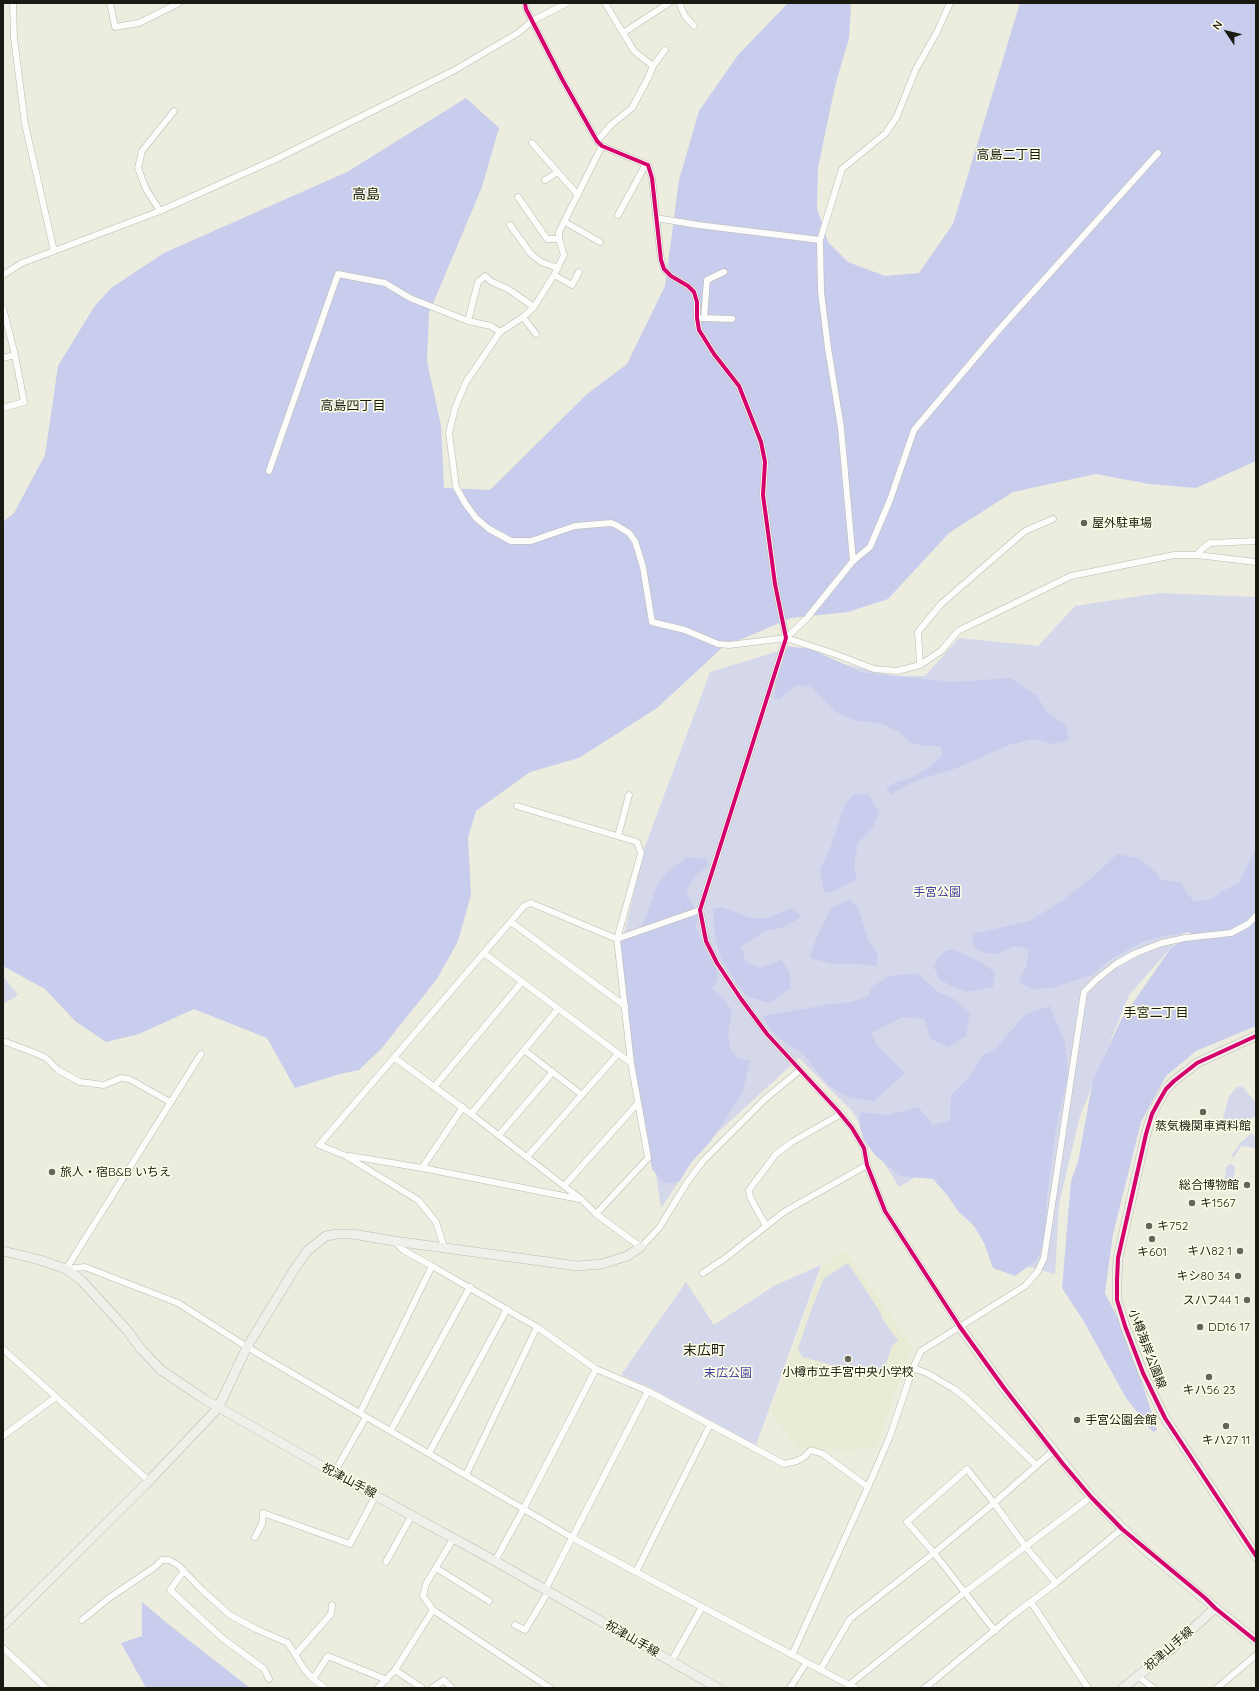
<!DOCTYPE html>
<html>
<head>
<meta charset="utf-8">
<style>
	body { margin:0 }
	#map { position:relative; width:1259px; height:1691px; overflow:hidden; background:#ececdf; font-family:Quicksand,sans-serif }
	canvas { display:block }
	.frame { position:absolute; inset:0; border:4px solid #1a1a12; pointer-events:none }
	.north { position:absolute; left:1207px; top:12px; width:40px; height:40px; -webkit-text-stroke:3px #feffe7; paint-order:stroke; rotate:305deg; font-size:11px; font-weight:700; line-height:16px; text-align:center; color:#1a1a12 }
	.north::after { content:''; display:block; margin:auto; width:14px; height:18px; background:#1a1a12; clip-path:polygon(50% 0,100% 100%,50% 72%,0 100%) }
</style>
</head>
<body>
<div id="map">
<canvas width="1259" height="1691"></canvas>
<div class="frame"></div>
<div class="north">N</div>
</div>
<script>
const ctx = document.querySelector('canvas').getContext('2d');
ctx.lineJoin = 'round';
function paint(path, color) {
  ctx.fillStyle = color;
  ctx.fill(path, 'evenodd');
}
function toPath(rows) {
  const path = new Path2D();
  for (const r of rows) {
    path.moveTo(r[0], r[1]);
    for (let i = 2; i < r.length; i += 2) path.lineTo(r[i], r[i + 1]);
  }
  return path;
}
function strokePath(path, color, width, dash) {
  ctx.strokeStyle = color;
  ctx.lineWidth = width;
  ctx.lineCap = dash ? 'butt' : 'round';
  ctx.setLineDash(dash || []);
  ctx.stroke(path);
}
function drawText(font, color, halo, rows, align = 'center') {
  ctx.font = font + ' Quicksand,"Noto Sans JP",sans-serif';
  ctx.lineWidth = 3;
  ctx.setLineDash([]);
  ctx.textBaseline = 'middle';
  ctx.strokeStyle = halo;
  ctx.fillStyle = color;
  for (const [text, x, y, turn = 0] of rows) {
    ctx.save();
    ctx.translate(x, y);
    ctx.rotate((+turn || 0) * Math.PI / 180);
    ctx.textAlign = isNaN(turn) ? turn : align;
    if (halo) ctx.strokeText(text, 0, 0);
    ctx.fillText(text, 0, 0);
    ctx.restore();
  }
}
paint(toPath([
	[844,1250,913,1347,902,1371,877,1447,850,1450,797,1448,771,1412,821,1268]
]), '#eaebd4');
paint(toPath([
	[1160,593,1256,597,1256,888,1199,916,1129,995,1080,1116,1059,1204,1055,1274,1012,1262,952,1156,899,1187,852,1111,799,1058,702,1147,661,1208,622,943,644,849,710,672,782,650,895,676,925,676,959,638,1038,646,1075,606],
	[3,976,18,995,5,1003,3,1003],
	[1242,1086,1256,1103,1256,1115,1243,1124,1227,1123,1223,1118,1229,1096,1237,1087],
	[1252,1133,1256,1140,1256,1148,1241,1146,1234,1157,1231,1156,1241,1142],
	[1229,1164,1232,1164,1235,1168,1232,1187,1227,1191,1224,1188,1224,1186,1226,1168],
	[848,1263,882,1315,881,1317,898,1341,892,1346,881,1378,802,1357,798,1348,814,1302,824,1278],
	[821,1265,756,1445,649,1387,621,1375,686,1282,714,1325,774,1286]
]), '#d5d8ea');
paint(toPath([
	[788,3,851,3,849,38,835,86,818,168,817,208,828,242,848,262,885,276,919,273,953,224,1020,3,1256,3,1256,461,1196,488,1149,484,1096,474,1013,492,949,533,888,599,848,612,791,618,723,647,657,708,579,758,530,772,476,811,468,838,471,895,458,941,437,979,381,1049,359,1070,340,1074,295,1088,267,1038,194,1009,139,1034,106,1042,75,1021,45,989,3,966,3,522,14,513,45,455,58,366,94,307,111,288,164,253,347,172,466,98,499,128,482,187,429,313,427,361,441,426,444,488,490,490,587,394,627,364,665,286,679,180,699,111,738,55],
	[787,646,811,649,861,672,953,682,1010,678,1036,695,1048,713,1066,725,1069,740,1052,744,1034,739,1009,745,957,768,915,781,891,794,886,789,894,783,913,777,931,766,943,755,940,746,925,746,909,742,898,731,879,723,856,721,836,712,811,687,798,685,786,692,781,699,774,699,776,684],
	[854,794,869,795,879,813,872,829,858,843,854,865,857,879,830,893,824,891,820,869,830,849,845,804],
	[1256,849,1256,1026,1196,1051,1166,1076,1141,1122,1113,1234,1105,1293,1121,1325,1140,1376,1157,1430,1153,1432,1126,1398,1083,1320,1062,1288,1071,1181,1078,1162,1093,1080,1121,1020,1171,948,1191,932,1163,936,1142,942,1108,961,1092,975,1051,988,1032,989,1019,982,1026,967,1029,949,1013,946,999,954,983,953,973,946,973,934,1030,921,1063,900,1094,876,1117,854,1138,858,1152,869,1162,880,1181,882,1187,893,1194,901,1210,900,1224,890,1239,883],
	[687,857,707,859,708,866,696,876,686,891,692,903,698,919,696,927,706,952,717,970,718,980,712,989,723,998,732,1011,728,1033,730,1048,737,1058,750,1061,742,1094,710,1142,689,1165,680,1181,665,1184,652,1169,615,954,621,940,642,925,650,906,656,888,665,874],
	[849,899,858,908,869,942,878,954,876,966,860,964,833,964,810,958,817,936,831,909],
	[722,907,750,918,767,918,792,908,802,917,784,927,765,931,741,947,746,962,760,968,781,960,789,972,791,988,769,1003,746,996,722,961,715,938,713,909],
	[954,950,975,959,995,972,993,987,967,992,951,986,939,979,934,967,939,957,947,950],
	[917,973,937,991,954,999,970,1013,966,1036,949,1047,931,1039,924,1019,903,1017,871,1033,877,1045,905,1073,874,1101,850,1098,829,1086,803,1054,776,1036,766,1023,763,1016,831,1004,850,1002,864,998,869,995,871,987,889,976],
	[1050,1006,1065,1043,1068,1076,1056,1128,1047,1196,1045,1242,1036,1261,1015,1276,993,1268,984,1243,974,1226,958,1211,948,1196,933,1179,900,1176,875,1155,864,1140,860,1128,859,1118,861,1112,888,1115,918,1107,933,1125,950,1120,951,1095,970,1076,982,1056,994,1050,1026,1014],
	[142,1602,168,1624,250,1688,146,1688,121,1643,142,1636]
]), '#c9cded');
const street = toPath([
	[13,3,14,38,25,124,54,251],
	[110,3,115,27,139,23,179,3],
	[525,3,526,9,562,79,597,141,602,146,648,165,652,178,661,260,664,269,671,276,688,286,694,292,697,302,697,318,699,330,714,354,739,386,761,442,765,462,763,495,775,584,786,638,700,910,706,941,717,963,741,999,767,1034,838,1111,852,1128,864,1148,867,1165,885,1211,960,1327],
	[605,3,634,51,653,66],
	[679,3,685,16,694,26],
	[623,33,669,3],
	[597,141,612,124,632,108,648,78,653,66,665,50],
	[532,143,578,195],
	[602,146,559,232,559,239,564,255,554,275,534,307,523,317,500,332,466,382,455,408,449,433,456,487,465,503,476,518,489,529,511,541,531,541,575,526,611,523,616,525,629,533,635,541,643,567,652,622,685,630,718,644,729,645,786,638,835,654,874,669,897,671,920,665,941,651,958,631,1071,576,1174,555,1197,555,1256,562],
	[545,180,558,172],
	[518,197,547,239,559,239],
	[160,211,146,189,138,168,142,151,174,111],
	[618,215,646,164],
	[656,218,698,225,820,240],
	[565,222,600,242],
	[510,225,531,254,541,262,558,268],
	[3,275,22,263,160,211,276,159,453,71,518,33,532,21,567,3],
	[554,275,572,285,579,272],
	[3,308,15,355,24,402,3,408],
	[523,317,536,334],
	[702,318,732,319],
	[704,318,707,280,724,272],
	[468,321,478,282,485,276,492,282,508,289,534,307],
	[3,358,15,355],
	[269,471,338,274,385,283,410,298,468,321,491,326,500,332],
	[1197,555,1202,549,1210,543,1256,541],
	[853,561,841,428,828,348,821,292,820,240,842,169,886,133,897,116,916,69,937,32,950,3],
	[786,638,807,618,853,561,870,547,890,500,914,430,997,332,1158,153],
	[920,665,918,632,941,604,1025,531,1053,519],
	[517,806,637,842,641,853,617,939,631,1063,648,1158,596,1214],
	[618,836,629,795],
	[511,922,625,1006],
	[485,954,631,1063],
	[3,1041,35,1053,46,1058,58,1070,80,1082,104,1085,121,1078,129,1079,170,1102],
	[524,1050,582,1095],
	[395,1058,471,1114,581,1199,596,1214,641,1247,659,1228,688,1181,703,1161,765,1099,800,1070],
	[434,1087,522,982],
	[471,1114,558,1009],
	[499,1135,553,1072],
	[350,1156,422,1168,579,1199],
	[527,1157,618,1054],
	[422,1168,463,1107],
	[564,1186,638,1103],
	[766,1226,750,1197,749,1190,776,1154,792,1142,841,1114],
	[394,1241,403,1250,432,1266,537,1327,596,1369,648,1391,784,1464,797,1461,804,1457,811,1450,823,1454,868,1487],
	[444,1247,436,1222,418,1200,346,1156,319,1145,524,906,531,903,617,939,700,910],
	[66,1269,85,1267,178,1303,247,1347,573,1538,636,1572,855,1688],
	[66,1269,201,1054],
	[703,1273,724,1259,784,1212,867,1165],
	[3,1349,149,1481],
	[913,1368,927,1373,954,1389,967,1399,1036,1465],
	[360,1413,432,1266],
	[391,1430,470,1287],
	[3,1436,56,1397],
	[429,1453,507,1309],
	[334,1473,366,1417],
	[466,1475,537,1327],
	[255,1537,262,1524,263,1513,350,1544,376,1495],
	[453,1539,426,1584,423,1596,433,1610,550,1688],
	[495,1561,524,1508,596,1369],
	[386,1562,412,1515],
	[436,1568,489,1601],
	[184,1571,170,1590,222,1638,264,1669,269,1679],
	[636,1572,710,1425],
	[545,1590,648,1391],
	[1031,1602,1088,1688],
	[82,1620,109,1598,155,1567,162,1560,169,1560,178,1565,202,1590,230,1615,256,1629,288,1643,304,1669,313,1679,325,1688],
	[515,1625,525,1630,548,1592],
	[995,1631,934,1553,907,1522,967,1469,994,1503,1025,1546,1056,1583],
	[3,1648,46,1688],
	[296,1654,331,1614,332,1605],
	[792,1655,868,1487,890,1436,913,1368,921,1351,1025,1286,1038,1271,1044,1258,1084,992,1097,979,1116,964,1136,953,1162,943,1185,938,1231,933,1248,924,1256,916],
	[671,1662,702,1607],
	[395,1670,422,1688],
	[820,1670,850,1619,934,1553,994,1503,1053,1451],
	[1138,1676,1153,1688],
	[313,1679,328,1656,387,1680],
	[849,1685,965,1592,1091,1497],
	[378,1688,395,1670,433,1610],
	[432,1688,444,1680,452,1688],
	[790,1688,806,1663],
	[925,1688,1013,1615,1056,1583,1122,1529],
	[1217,1688,1256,1655]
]);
const secondary = toPath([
	[1256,1036,1197,1063,1174,1081,1166,1089,1159,1101,1152,1114,1146,1134,1118,1258,1117,1280,1117,1300,1125,1326,1143,1373,1165,1418,1256,1556],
	[3,1251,40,1260,66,1269,81,1280,126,1329,141,1349,161,1370,204,1399,334,1473,495,1561,718,1688],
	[960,1327,1004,1388,1091,1497,1145,1550,1256,1641],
	[3,1626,149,1481,218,1408,247,1347,294,1270,307,1251,326,1236,337,1234,353,1234,394,1241,577,1266,602,1264,627,1256,641,1247],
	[1123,1688,1170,1650,1215,1608]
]);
strokePath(street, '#babab0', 7);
strokePath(secondary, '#babab0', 10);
strokePath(street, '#fcfcfa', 6);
strokePath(secondary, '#f0f0ea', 9);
strokePath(toPath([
	[525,3,526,9,562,79,597,141,602,146,648,165,652,178,661,260,664,269,671,276,688,286,694,292,697,302,697,318,699,330,714,354,739,386,761,442,765,462,763,495,775,584,786,638,700,910,706,941,717,963,741,999,767,1034,838,1111,852,1128,864,1148,867,1165,885,1211,960,1327,1004,1388,1063,1464,1091,1497,1122,1529,1205,1598,1215,1608,1256,1641],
	[1256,1036,1197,1063,1174,1081,1166,1089,1159,1101,1152,1114,1146,1134,1118,1258,1117,1280,1117,1300,1125,1326,1143,1373,1165,1418,1256,1556]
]), '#d6006c', 4);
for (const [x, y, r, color] of [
	[1084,523,4,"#64645a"],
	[1203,1112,4,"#64645a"],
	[52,1172,4,"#64645a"],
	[1247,1185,4,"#64645a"],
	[1192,1203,4,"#64645a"],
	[1149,1226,4,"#64645a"],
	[1152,1239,4,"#64645a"],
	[1240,1251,4,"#64645a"],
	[1238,1276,4,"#64645a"],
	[1247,1300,4,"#64645a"],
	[1200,1327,4,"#64645a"],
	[848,1359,4,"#64645a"],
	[1209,1377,4,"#64645a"],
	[1077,1420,4,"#64645a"],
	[1226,1426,4,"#64645a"]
]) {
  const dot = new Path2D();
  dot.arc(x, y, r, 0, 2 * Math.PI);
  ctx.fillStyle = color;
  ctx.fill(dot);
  strokePath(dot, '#feffe7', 1.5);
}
drawText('12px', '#1a1a12', '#feffe7', [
	["屋外駐車場",1092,523],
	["蒸気機関車資料館",1203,1126,"center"],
	["旅人・宿B&B いちえ",60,1172],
	["総合博物館",1239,1185,"right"],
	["キ1567",1200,1203],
	["キ752",1157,1226],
	["キハ82 1",1232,1251,"right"],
	["キ601",1152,1252,"center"],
	["キシ80 34",1230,1276,"right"],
	["スハフ44 1",1239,1300,"right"],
	["DD16 17",1208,1327],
	["小樽市立手宮中央小学校",848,1372,"center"],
	["キハ56 23",1209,1390,"center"],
	["手宮公園会館",1085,1420],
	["キハ27 11",1226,1440,"center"]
], 'left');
drawText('12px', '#423e9f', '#feffe7', [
	["手宮公園",937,892],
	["末広公園",728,1373]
]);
drawText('12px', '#1a1a12', '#feffe7', [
	["小樽海岸公園線",1147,1349,69],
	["祝津山手線",349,1481,28],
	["祝津山手線",632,1639,30],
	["祝津山手線",1169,1649,-41]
]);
drawText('13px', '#1a1a12', '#feffe7', [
	["高島二丁目",1009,155],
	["高島四丁目",353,406],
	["手宮二丁目",1156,1013]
]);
drawText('14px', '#1a1a12', '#feffe7', [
	["高島",366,195],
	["末広町",704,1351]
]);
</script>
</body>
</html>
